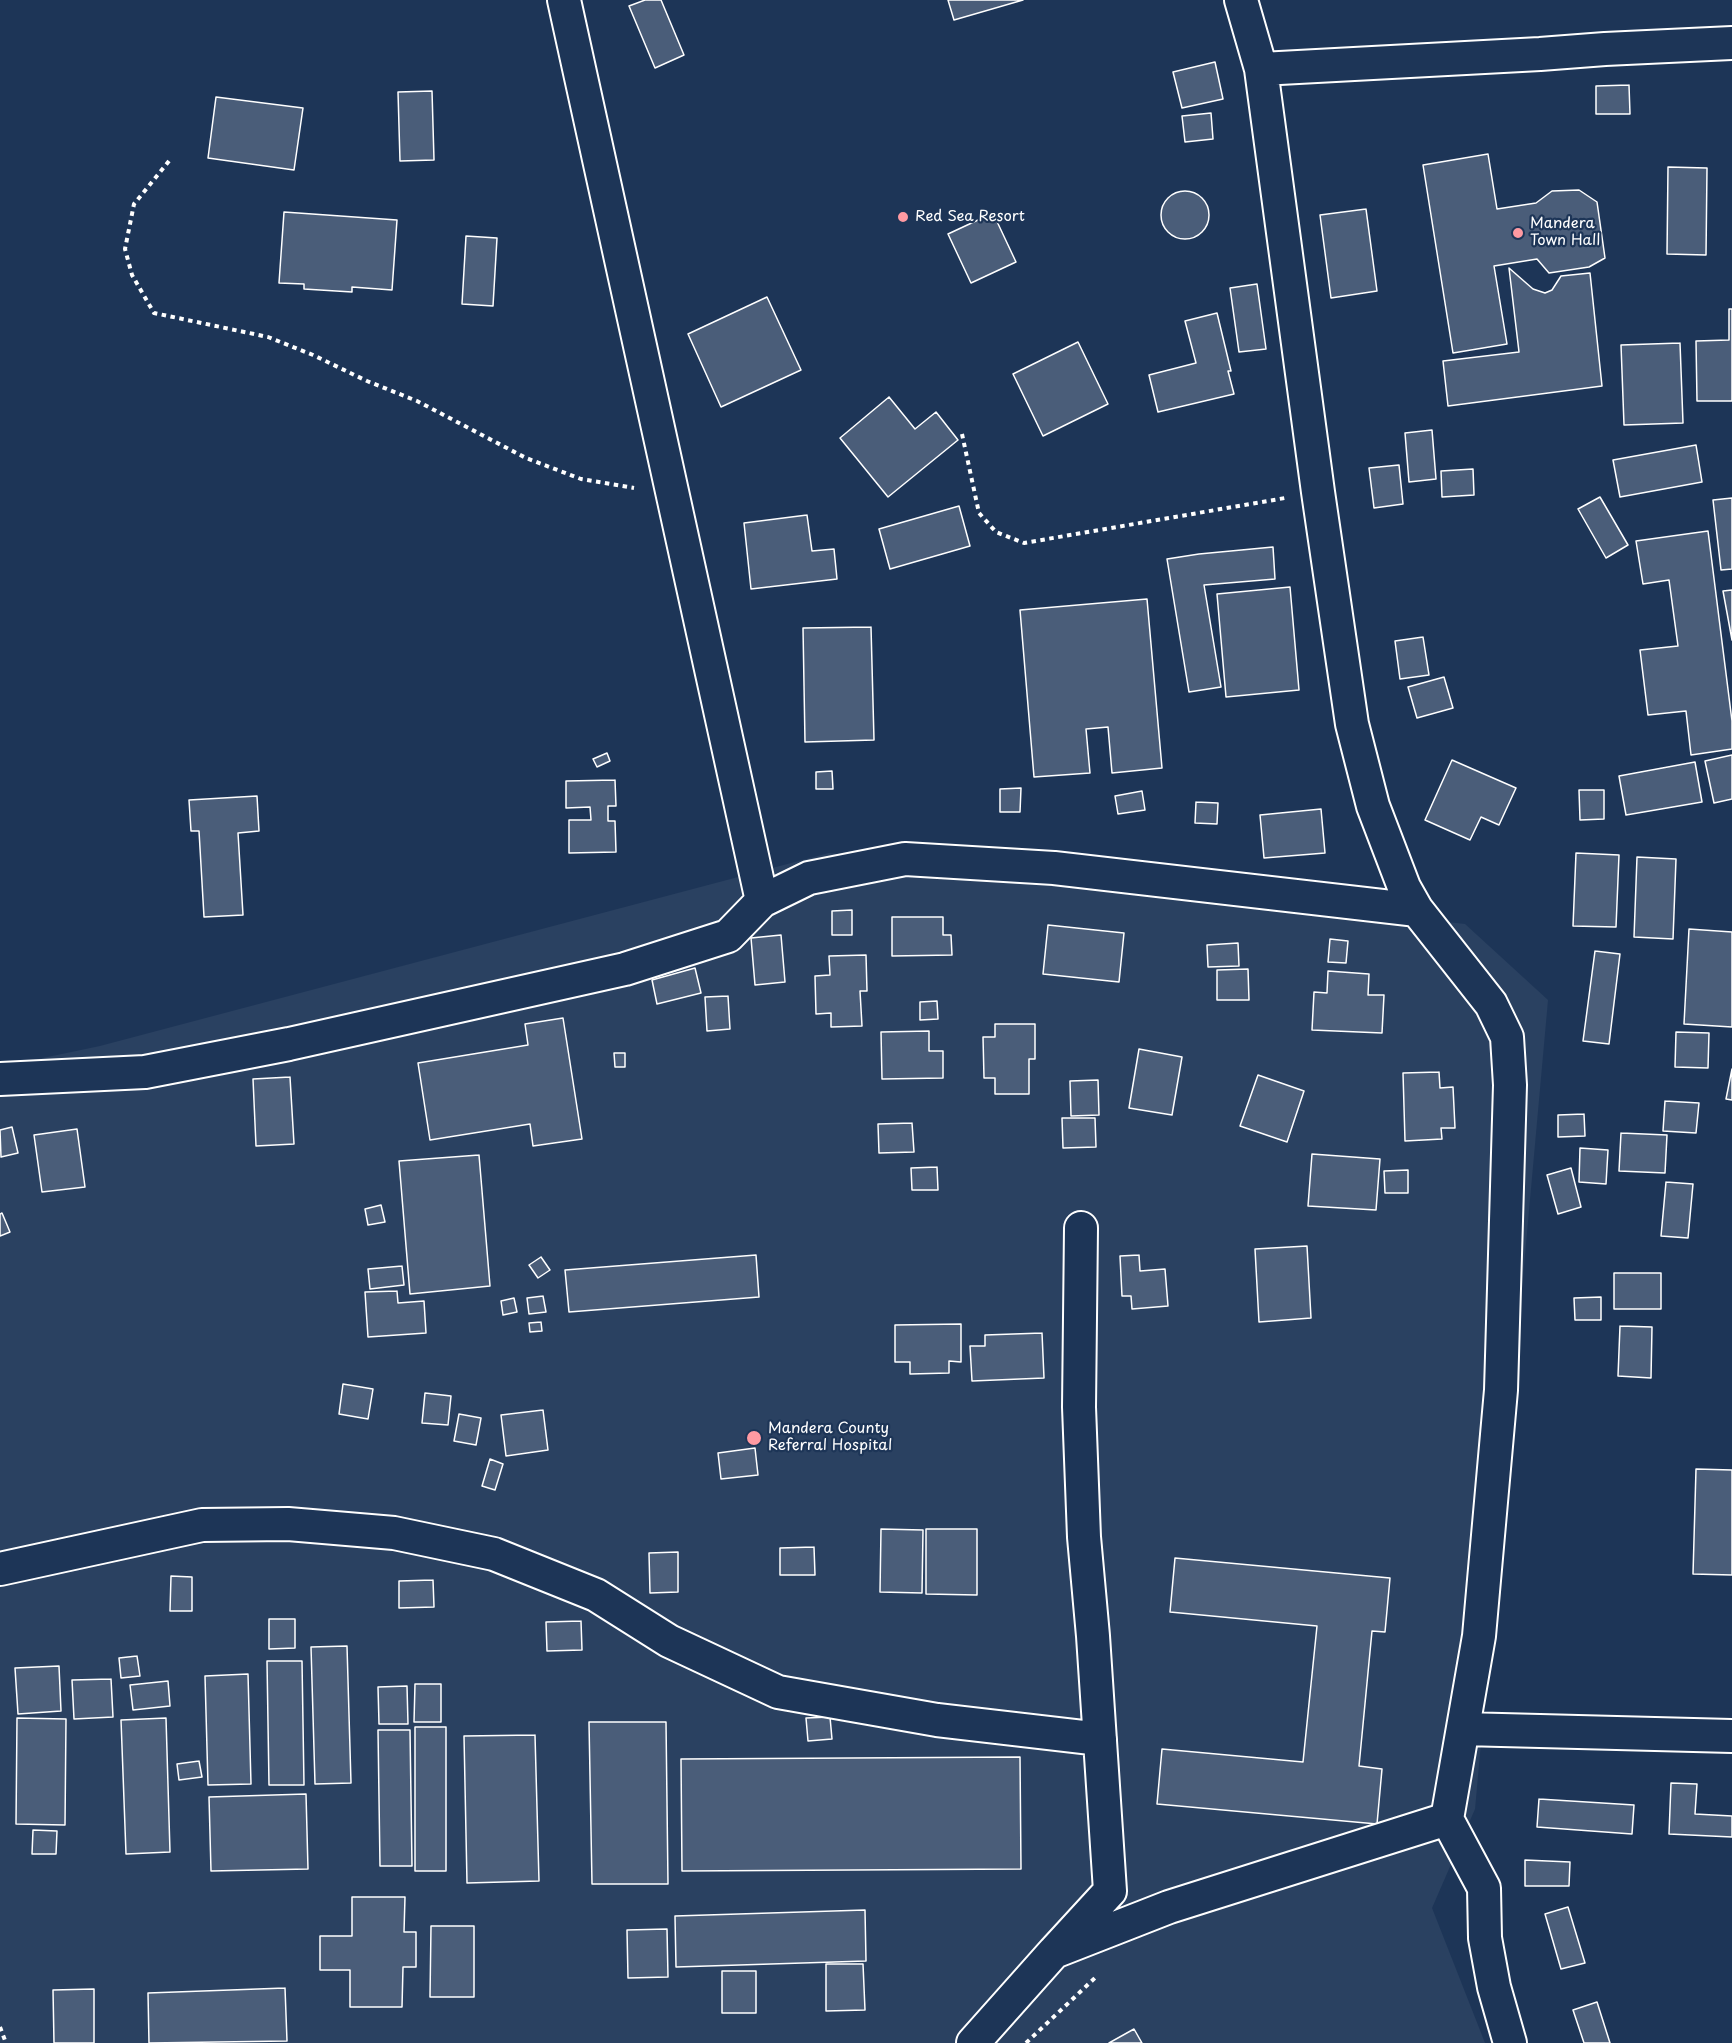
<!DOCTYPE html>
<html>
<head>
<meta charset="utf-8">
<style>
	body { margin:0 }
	canvas { display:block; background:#1d3557 }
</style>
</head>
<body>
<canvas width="1732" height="2043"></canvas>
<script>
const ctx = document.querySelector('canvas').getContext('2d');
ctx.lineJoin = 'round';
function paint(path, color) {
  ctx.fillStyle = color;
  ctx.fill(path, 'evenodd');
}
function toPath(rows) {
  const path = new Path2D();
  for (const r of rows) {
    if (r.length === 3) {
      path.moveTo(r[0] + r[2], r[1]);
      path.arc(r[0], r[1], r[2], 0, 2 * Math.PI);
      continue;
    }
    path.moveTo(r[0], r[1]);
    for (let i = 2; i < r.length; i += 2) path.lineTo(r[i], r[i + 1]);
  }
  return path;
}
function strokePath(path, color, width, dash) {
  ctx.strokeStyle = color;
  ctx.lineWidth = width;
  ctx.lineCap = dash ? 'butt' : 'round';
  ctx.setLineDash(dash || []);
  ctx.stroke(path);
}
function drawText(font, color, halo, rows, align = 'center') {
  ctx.font = font + ' "Playpen Sans",sans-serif';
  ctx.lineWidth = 4.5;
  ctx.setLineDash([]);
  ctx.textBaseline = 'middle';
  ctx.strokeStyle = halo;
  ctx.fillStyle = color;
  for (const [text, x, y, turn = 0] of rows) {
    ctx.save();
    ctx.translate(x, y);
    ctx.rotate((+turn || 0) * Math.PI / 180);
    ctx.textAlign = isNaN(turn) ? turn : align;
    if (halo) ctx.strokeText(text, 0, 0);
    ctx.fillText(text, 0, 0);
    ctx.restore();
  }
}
paint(toPath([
	[829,853,1465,924,1548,1000,1475,1809,1432,1908,1485,2043,0,2043,0,1067,100,1046]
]), '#2a4161');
const building = toPath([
	[645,0,661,0,684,55,655,68,629,6,645,0],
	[948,0,1023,0,954,20,948,0],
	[1215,62,1223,99,1182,108,1173,72,1215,62],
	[1629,85,1630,114,1596,114,1596,86,1629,85],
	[432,91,434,160,400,161,398,92,432,91],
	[216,97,303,108,294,170,208,158,216,97],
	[1211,113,1213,139,1185,142,1182,116,1211,113],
	[1488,154,1497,209,1536,203,1552,191,1579,190,1597,202,1605,258,1589,267,1549,273,1537,259,1494,266,1507,344,1453,353,1423,165,1488,154],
	[1668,167,1707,168,1706,255,1667,254,1668,167],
	[1185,215,24],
	[1366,209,1377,291,1331,298,1320,215,1366,209],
	[284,212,397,220,392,290,352,287,352,292,304,289,304,284,279,283,284,212],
	[993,213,1016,262,971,283,948,234,993,213],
	[466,236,497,238,493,306,462,304,466,236],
	[1509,268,1533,289,1545,293,1552,290,1561,276,1590,273,1602,386,1448,406,1443,361,1519,352,1509,268],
	[1257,284,1266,349,1239,352,1230,288,1257,284],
	[767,297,801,370,721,407,688,334,767,297],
	[1729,309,1732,309,1732,401,1697,401,1696,341,1729,340,1729,309],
	[1217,313,1231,371,1228,371,1234,394,1158,412,1149,375,1196,363,1185,321,1217,313],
	[1078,342,1108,404,1043,436,1013,374,1078,342],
	[1680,343,1683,423,1624,425,1621,345,1680,343],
	[889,397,915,429,936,412,958,440,888,497,840,438,889,397],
	[1432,430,1436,479,1409,482,1405,433,1432,430],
	[1696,445,1702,482,1620,497,1613,460,1696,445],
	[1399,465,1403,504,1374,508,1369,468,1399,465],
	[1473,469,1474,495,1442,497,1441,471,1473,469],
	[1600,497,1628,545,1606,558,1578,509,1600,497],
	[1732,498,1732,569,1721,570,1713,500,1732,498],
	[959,506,970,546,890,569,879,529,959,506],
	[807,515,812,551,834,549,837,579,751,589,744,523,807,515],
	[1708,531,1732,721,1732,749,1691,755,1686,711,1648,715,1640,650,1678,646,1669,580,1643,584,1636,541,1708,531],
	[1273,547,1275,579,1204,585,1221,687,1189,692,1167,559,1199,554,1273,547],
	[1290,587,1299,690,1226,697,1217,594,1290,587],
	[1732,590,1732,640,1723,591,1732,590],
	[1147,599,1162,768,1112,773,1108,727,1086,729,1090,773,1034,777,1020,610,1147,599],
	[871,627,874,740,805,742,803,628,871,627],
	[1423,637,1429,675,1400,679,1395,641,1423,637],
	[1444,677,1453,708,1417,718,1408,687,1444,677],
	[607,753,610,761,597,767,593,759,607,753],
	[1732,755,1732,799,1714,803,1705,761,1732,755],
	[1452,760,1516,788,1499,825,1481,817,1470,840,1425,820,1452,760],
	[1695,762,1702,802,1626,815,1619,776,1695,762],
	[832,771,833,789,816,789,816,772,832,771],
	[615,780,616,806,608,806,608,821,615,821,616,852,569,853,569,820,591,820,590,807,566,808,566,781,615,780],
	[1021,788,1020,812,1000,812,1000,789,1021,788],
	[1579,790,1604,790,1604,819,1580,820,1579,790],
	[1142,791,1145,810,1118,814,1115,796,1142,791],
	[257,796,259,831,238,833,243,915,204,917,199,831,191,831,189,800,257,796],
	[1196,802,1218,803,1217,824,1195,823,1196,802],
	[1321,809,1325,853,1264,858,1260,815,1321,809],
	[1576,853,1619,855,1616,927,1573,926,1576,853],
	[1637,857,1676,859,1673,939,1634,937,1637,857],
	[852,910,852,935,832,935,832,911,852,910],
	[892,917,943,917,943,935,951,935,952,955,892,956,892,917],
	[1048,925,1124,933,1119,982,1043,974,1048,925],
	[1689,929,1732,932,1732,1027,1684,1024,1689,929],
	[781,935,785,982,755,985,751,938,781,935],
	[1330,939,1348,941,1346,963,1328,962,1330,939],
	[1238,943,1239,966,1208,967,1207,945,1238,943],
	[1595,951,1620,954,1609,1044,1583,1041,1595,951],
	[866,955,867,991,860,991,862,1026,831,1027,831,1013,816,1014,815,976,830,975,829,956,866,955],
	[695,968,701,993,657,1004,652,980,695,968],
	[1248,969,1249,1000,1217,1000,1217,970,1248,969],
	[1328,971,1369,974,1368,995,1384,995,1382,1033,1312,1030,1314,992,1327,993,1328,971],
	[728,996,730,1029,707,1031,705,997,728,996],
	[937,1001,938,1019,920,1020,920,1002,937,1001],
	[563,1018,582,1139,533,1146,530,1124,430,1140,418,1063,528,1045,525,1024,563,1018],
	[995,1024,1035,1024,1035,1059,1029,1059,1029,1094,995,1094,995,1078,984,1078,983,1037,995,1037,995,1024],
	[929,1031,929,1051,943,1051,943,1078,882,1079,881,1032,929,1031],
	[1676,1032,1709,1033,1708,1068,1675,1067,1676,1032],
	[1139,1049,1182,1057,1172,1115,1129,1108,1139,1049],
	[614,1053,625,1053,625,1067,615,1067,614,1053],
	[1732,1069,1732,1100,1726,1099,1732,1069],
	[1439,1072,1440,1088,1453,1087,1455,1128,1441,1128,1442,1139,1405,1141,1403,1073,1439,1072],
	[1258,1075,1304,1091,1287,1142,1240,1126,1258,1075],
	[290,1077,294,1144,256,1146,253,1079,290,1077],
	[1098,1080,1099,1115,1071,1116,1070,1081,1098,1080],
	[1665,1101,1699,1103,1696,1133,1663,1131,1665,1101],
	[1584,1114,1585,1136,1558,1137,1558,1115,1584,1114],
	[1062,1118,1095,1118,1096,1147,1063,1148,1062,1118],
	[912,1123,914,1152,879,1153,878,1124,912,1123],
	[12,1127,18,1153,1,1157,0,1130,12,1127],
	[77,1129,85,1187,42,1192,34,1135,77,1129],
	[1621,1133,1667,1135,1665,1173,1619,1171,1621,1133],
	[1580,1148,1608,1150,1606,1184,1579,1182,1580,1148],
	[1312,1154,1380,1159,1376,1210,1308,1206,1312,1154],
	[479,1155,490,1286,410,1294,399,1161,479,1155],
	[937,1167,938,1190,912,1190,911,1168,937,1167],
	[1571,1168,1581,1207,1558,1214,1547,1175,1571,1168],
	[1408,1170,1408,1193,1385,1193,1384,1171,1408,1170],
	[1666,1182,1693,1184,1688,1238,1661,1236,1666,1182],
	[381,1205,385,1222,368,1225,365,1209,381,1205],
	[2,1213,10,1232,0,1236,0,1214,2,1213],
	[1307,1246,1311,1318,1259,1322,1255,1249,1307,1246],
	[756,1255,759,1297,569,1312,565,1270,756,1255],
	[1139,1255,1140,1271,1165,1269,1168,1306,1132,1309,1131,1296,1122,1296,1120,1256,1139,1255],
	[541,1257,550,1270,538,1278,529,1265,541,1257],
	[402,1266,404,1285,370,1289,368,1269,402,1266],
	[1614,1273,1661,1273,1661,1309,1614,1309,1614,1273],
	[397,1291,398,1303,424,1301,426,1333,368,1337,365,1292,397,1291],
	[543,1296,546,1312,529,1314,527,1298,543,1296],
	[1601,1297,1601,1320,1575,1320,1574,1298,1601,1297],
	[514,1298,517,1312,503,1315,501,1301,514,1298],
	[541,1322,542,1331,530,1332,529,1323,541,1322],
	[961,1324,961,1362,949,1361,949,1373,910,1374,910,1362,895,1362,895,1325,961,1324],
	[1620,1326,1652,1327,1651,1378,1618,1376,1620,1326],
	[1042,1333,1044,1378,972,1381,970,1346,985,1346,985,1335,1042,1333],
	[343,1384,373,1389,368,1419,339,1414,343,1384],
	[425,1393,451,1396,448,1425,422,1423,425,1393],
	[543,1410,548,1450,506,1456,501,1415,543,1410],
	[459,1414,481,1418,476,1445,454,1441,459,1414],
	[755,1448,758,1475,721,1479,718,1453,755,1448],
	[490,1459,503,1464,495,1490,482,1486,490,1459],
	[1696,1469,1732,1470,1732,1575,1693,1574,1696,1469],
	[881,1529,923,1530,922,1593,880,1592,881,1529],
	[926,1529,977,1529,977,1595,926,1594,926,1529],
	[814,1547,815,1575,780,1575,780,1548,814,1547],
	[678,1552,678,1592,650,1593,649,1553,678,1552],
	[1175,1558,1390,1578,1385,1632,1372,1631,1359,1766,1382,1769,1377,1824,1157,1804,1162,1749,1303,1762,1317,1626,1170,1612,1175,1558],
	[171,1576,192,1577,192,1611,170,1611,171,1576],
	[433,1580,434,1607,399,1608,399,1581,433,1580],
	[269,1619,295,1619,295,1648,269,1649,269,1619],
	[581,1621,582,1650,547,1651,546,1622,581,1621],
	[347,1646,351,1783,315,1784,311,1647,347,1646],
	[137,1656,140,1676,121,1678,119,1658,137,1656],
	[267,1661,302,1661,304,1785,269,1785,267,1661],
	[59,1666,61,1711,18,1714,15,1668,59,1666],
	[248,1674,251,1784,208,1785,205,1676,248,1674],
	[111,1679,113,1717,74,1719,72,1680,111,1679],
	[168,1681,170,1706,133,1710,130,1685,168,1681],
	[415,1684,441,1684,441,1722,414,1722,415,1684],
	[407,1686,408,1724,379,1724,378,1687,407,1686],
	[830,1717,832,1739,808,1741,806,1718,830,1717],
	[17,1718,66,1719,65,1825,16,1824,17,1718],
	[166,1718,170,1852,126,1854,121,1720,166,1718],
	[589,1722,666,1722,668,1884,592,1884,589,1722],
	[415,1727,446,1727,446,1871,415,1871,415,1727],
	[378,1730,410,1730,412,1866,380,1866,378,1730],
	[535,1735,539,1881,467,1883,464,1736,535,1735],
	[1020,1757,1021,1869,682,1871,681,1759,1020,1757],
	[199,1761,202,1777,179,1780,177,1764,199,1761],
	[1671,1783,1697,1784,1695,1814,1732,1816,1732,1837,1669,1834,1671,1783],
	[306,1794,308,1869,211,1871,209,1797,306,1794],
	[1539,1799,1634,1805,1632,1834,1537,1827,1539,1799],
	[33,1830,57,1831,56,1854,32,1854,33,1830],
	[1525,1860,1570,1862,1569,1886,1525,1886,1525,1860],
	[352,1897,405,1897,404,1932,416,1932,416,1967,403,1967,402,2007,350,2007,350,1970,320,1970,320,1936,352,1936,352,1897],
	[1568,1907,1585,1963,1561,1969,1545,1914,1568,1907],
	[865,1910,866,1961,676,1967,675,1916,865,1910],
	[431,1926,474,1926,474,1997,430,1997,431,1926],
	[667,1929,668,1977,628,1978,627,1930,667,1929],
	[826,1964,863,1964,865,2010,826,2011,826,1964],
	[722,1971,756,1971,756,2013,722,2013,722,1971],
	[285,1988,287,2041,149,2043,148,1993,285,1988],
	[94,1989,94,2043,54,2043,53,1990,94,1989],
	[1597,2002,1610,2043,1584,2043,1573,2010,1597,2002],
	[1134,2029,1142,2043,1109,2043,1134,2029]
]);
paint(building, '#4a5d79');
strokePath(building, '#fff', 1.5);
const minor = toPath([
	[564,0,762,901],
	[1241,0,1261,69,1318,492,1352,724,1373,806,1404,887,1417,910,1491,1004,1507,1037,1510,1085,1501,1390,1479,1636,1447,1819,1484,1888,1485,1938,1494,1987,1510,2043],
	[1261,69,1540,54,1605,49,1732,43],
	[0,1079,145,1072,289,1044,625,969,728,936,762,901,809,878,905,859,1054,868,1417,910],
	[0,1569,202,1525,288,1524,394,1533,494,1554,596,1595,669,1641,778,1692,937,1720,1100,1739],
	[1463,1729,1732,1736],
	[1054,1952,1110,1891,1093,1636,1084,1537,1079,1407,1081,1228],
	[973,2043,1054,1952,1169,1907,1447,1819]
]);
strokePath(minor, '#fff', 36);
strokePath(toPath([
	[169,161,134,204,125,249,132,275,154,313,268,337,313,355,367,381,417,401,526,458,581,479,634,488],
	[962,434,979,513,996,532,1024,543,1285,498],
	[0,2027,6,2043],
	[1026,2043,1097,1976]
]), '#fff', 4, [4.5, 4.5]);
strokePath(minor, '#1d3557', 32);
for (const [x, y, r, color] of [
	[903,217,6,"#ff9aa2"],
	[1518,233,6,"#ff9aa2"],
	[754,1438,8,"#ff9aa2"]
]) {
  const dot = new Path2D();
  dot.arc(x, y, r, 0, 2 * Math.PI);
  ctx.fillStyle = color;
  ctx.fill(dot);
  strokePath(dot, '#1d3557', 2);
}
drawText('15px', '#fff', '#1d3557', [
	["Red Sea Resort",915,217],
	["Mandera",1530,224],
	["Town Hall",1530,241],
	["Mandera County",768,1429],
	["Referral Hospital",768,1446]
], 'left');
</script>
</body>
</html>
